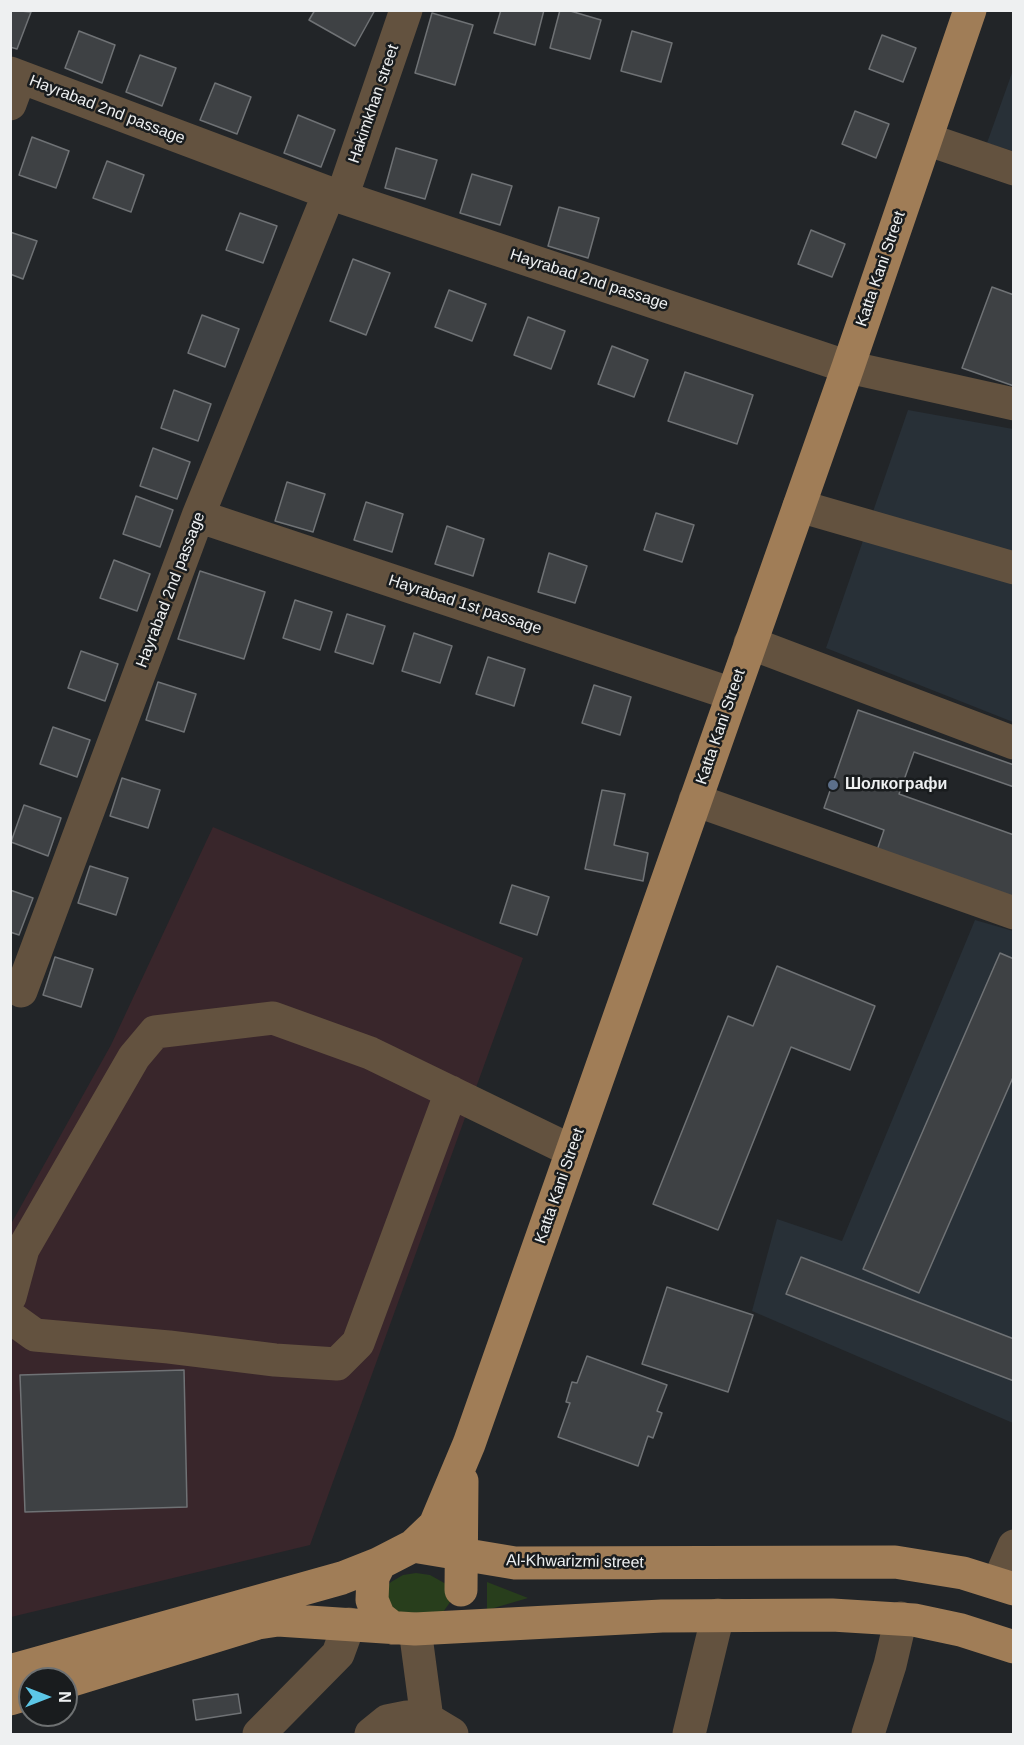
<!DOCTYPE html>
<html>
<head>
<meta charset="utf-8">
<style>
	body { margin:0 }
	#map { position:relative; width:1024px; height:1745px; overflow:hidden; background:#222528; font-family:Arial,sans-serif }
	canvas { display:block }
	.frame { position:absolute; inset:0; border:12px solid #eef0f1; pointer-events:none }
	.north { position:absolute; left:18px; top:1667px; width:60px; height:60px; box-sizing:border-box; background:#191c1e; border:2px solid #6e7172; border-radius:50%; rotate:90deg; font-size:16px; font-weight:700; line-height:24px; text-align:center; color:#eef0f1 }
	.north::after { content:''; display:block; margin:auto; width:21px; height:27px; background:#5cc7e7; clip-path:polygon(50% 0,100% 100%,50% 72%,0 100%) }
</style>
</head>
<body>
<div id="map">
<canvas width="1024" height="1745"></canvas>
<div class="frame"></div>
<div class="north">N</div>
</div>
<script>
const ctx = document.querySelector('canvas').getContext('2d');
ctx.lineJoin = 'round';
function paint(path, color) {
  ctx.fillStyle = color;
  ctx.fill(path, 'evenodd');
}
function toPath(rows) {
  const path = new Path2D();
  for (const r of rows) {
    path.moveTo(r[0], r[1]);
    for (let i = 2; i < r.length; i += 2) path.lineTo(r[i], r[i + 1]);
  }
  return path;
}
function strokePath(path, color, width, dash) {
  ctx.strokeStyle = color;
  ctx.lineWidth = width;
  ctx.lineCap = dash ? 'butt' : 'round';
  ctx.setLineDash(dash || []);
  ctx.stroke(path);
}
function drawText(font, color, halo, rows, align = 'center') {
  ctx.font = font + ' Arial,sans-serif';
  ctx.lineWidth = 5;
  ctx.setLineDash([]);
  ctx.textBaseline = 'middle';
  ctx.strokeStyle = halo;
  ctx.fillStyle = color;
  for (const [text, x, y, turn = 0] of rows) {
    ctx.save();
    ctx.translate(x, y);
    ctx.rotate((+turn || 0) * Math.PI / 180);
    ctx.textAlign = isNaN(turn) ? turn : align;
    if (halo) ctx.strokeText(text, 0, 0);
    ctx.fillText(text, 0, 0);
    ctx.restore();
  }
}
paint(toPath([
	[213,827,523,958,310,1545,11,1617,11,1224,111,1045]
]), '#39262b');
paint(toPath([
	[1013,70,1013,151,987,143],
	[908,410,1013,429,1013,722,826,648],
	[975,920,1013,931,1013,1423,752,1311,777,1219,842,1241]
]), '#283037');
paint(toPath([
	[416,1573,430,1575,446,1584,451,1601,443,1612,396,1615,384,1592,385,1588,391,1582,403,1575],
	[487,1582,528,1598,487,1610]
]), '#283e1c');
const building = toPath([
	[10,10,31,12,17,49,10,47,10,10],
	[315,10,375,10,355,46,309,20,315,10],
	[501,10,544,10,535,45,494,33,501,10],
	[560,10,567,10,601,20,590,59,550,48,560,10],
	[432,13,473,25,455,85,415,73,432,13],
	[79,31,115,45,102,83,65,68,79,31],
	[632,31,672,43,661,82,621,71,632,31],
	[882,35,916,48,903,82,869,69,882,35],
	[140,55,176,68,162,106,126,92,140,55],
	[215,83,251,97,237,134,200,120,215,83],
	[855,111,889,124,876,158,842,144,855,111],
	[298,115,335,130,321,167,284,153,298,115],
	[32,137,69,151,56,188,19,175,32,137],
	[396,148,437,160,425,199,385,188,396,148],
	[107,161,144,175,131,212,93,198,107,161],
	[472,174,512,186,500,225,460,213,472,174],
	[559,207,599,218,588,258,548,246,559,207],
	[240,213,277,226,263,263,226,250,240,213],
	[811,230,845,244,832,277,798,264,811,230],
	[10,232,37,241,23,279,10,274,10,232],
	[353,259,390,273,366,335,330,321,353,259],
	[992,287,1014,295,1014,386,962,368,992,287],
	[449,290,486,304,472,341,435,327,449,290],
	[202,315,239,329,225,367,188,353,202,315],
	[528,317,565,331,551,369,514,355,528,317],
	[612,346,648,360,634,397,598,384,612,346],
	[685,372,753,395,737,444,668,421,685,372],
	[174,390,211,404,198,441,161,428,174,390],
	[153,448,190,462,177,499,140,486,153,448],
	[287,482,325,494,313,532,275,521,287,482],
	[136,496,173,510,160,547,123,534,136,496],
	[366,502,403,514,392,552,354,540,366,502],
	[656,513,694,525,682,562,644,550,656,513],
	[447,526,484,539,473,576,435,564,447,526],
	[549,553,587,566,575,603,538,592,549,553],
	[114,560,150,574,137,611,100,598,114,560],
	[200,571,265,592,244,659,178,639,200,571],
	[295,600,332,612,320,650,283,638,295,600],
	[347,614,385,626,373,664,335,652,347,614],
	[414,633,452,646,440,683,402,671,414,633],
	[81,651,118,664,105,701,68,688,81,651],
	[488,657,525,669,514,706,476,694,488,657],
	[158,682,196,694,184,732,146,720,158,682],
	[594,685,631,697,620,735,582,723,594,685],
	[858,710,1014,765,1014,787,914,752,899,794,1014,835,1014,909,874,859,884,830,824,808,858,710],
	[53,727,90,740,77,777,40,764,53,727],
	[122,778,160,790,148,828,110,816,122,778],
	[602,790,625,794,614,845,648,853,643,881,585,869,602,790],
	[24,805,61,818,48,856,11,842,24,805],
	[90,866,128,878,116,915,78,903,90,866],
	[512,885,549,897,537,935,500,923,512,885],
	[10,890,33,898,19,935,10,932,10,890],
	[1000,953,1014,959,1014,1075,919,1293,863,1269,1000,953],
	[55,957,93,969,81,1007,43,995,55,957],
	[777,966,875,1006,850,1070,791,1047,718,1230,653,1204,728,1016,753,1026,777,966],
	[801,1257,1014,1339,1014,1381,786,1294,801,1257],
	[667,1287,753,1315,728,1392,642,1364,667,1287],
	[587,1356,667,1385,657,1411,662,1413,653,1438,648,1436,638,1466,558,1437,570,1403,566,1402,572,1382,577,1383,587,1356],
	[184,1370,187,1507,25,1512,20,1375,184,1370],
	[238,1694,241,1713,196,1720,193,1700,238,1694]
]);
paint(building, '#3e4144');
strokePath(building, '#6f7275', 1.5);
strokePath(toPath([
	[10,73,329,193,848,367,1014,404],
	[10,104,20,77],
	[926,139,1014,169],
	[342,197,406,10],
	[799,506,1014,568],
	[198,516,732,694],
	[750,643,1014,743],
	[695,800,1014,913],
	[21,991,198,516,329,193],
	[10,1297,23,1249,134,1057,155,1032,273,1018,370,1053,572,1151],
	[10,1317,35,1335,169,1347,275,1360,337,1364,358,1343,451,1092],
	[998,1583,1014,1546],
	[415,1629,427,1719],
	[259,1734,338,1654,349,1624],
	[371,1734,387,1721,407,1717,427,1719,452,1734],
	[689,1734,718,1615],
	[868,1734,890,1665,901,1618]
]), '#63523f', 33);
strokePath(toPath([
	[413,1546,515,1563,895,1562,963,1573,1014,1589],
	[380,1563,373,1577,372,1600,379,1617,393,1628],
	[461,1590,462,1481],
	[10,1671,342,1578,380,1563,413,1546,435,1525,469,1444,848,367,970,10],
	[66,1682,258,1623,278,1620,415,1629,662,1616,832,1615,914,1620,961,1630,1014,1647],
	[10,1699,30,1693]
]), '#a07d57', 33);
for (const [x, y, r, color] of [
	[833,785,6,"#5c6f8a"]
]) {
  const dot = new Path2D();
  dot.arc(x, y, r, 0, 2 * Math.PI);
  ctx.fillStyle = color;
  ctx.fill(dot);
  strokePath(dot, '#191c1e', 2);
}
drawText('16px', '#eef0f1', '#191c1e', [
	["Hakimkhаn street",374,104,-71],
	["Hayrаbаd 2nd passage",107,110,21],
	["Katta Kani Street",881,269,-71],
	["Hayrаbаd 2nd passage",589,280,18],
	["Hayrаbаd 2nd passage",171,590,-69],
	["Hayrаbаd 1st passage",465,605,18],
	["Katta Kani Street",721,727,-71],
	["Katta Kani Street",560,1186,-71],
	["Al-Khwarizmi street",575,1562,1]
]);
drawText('bold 16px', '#eef0f1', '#191c1e', [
	["Шолкографи",845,785]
], 'left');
</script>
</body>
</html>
